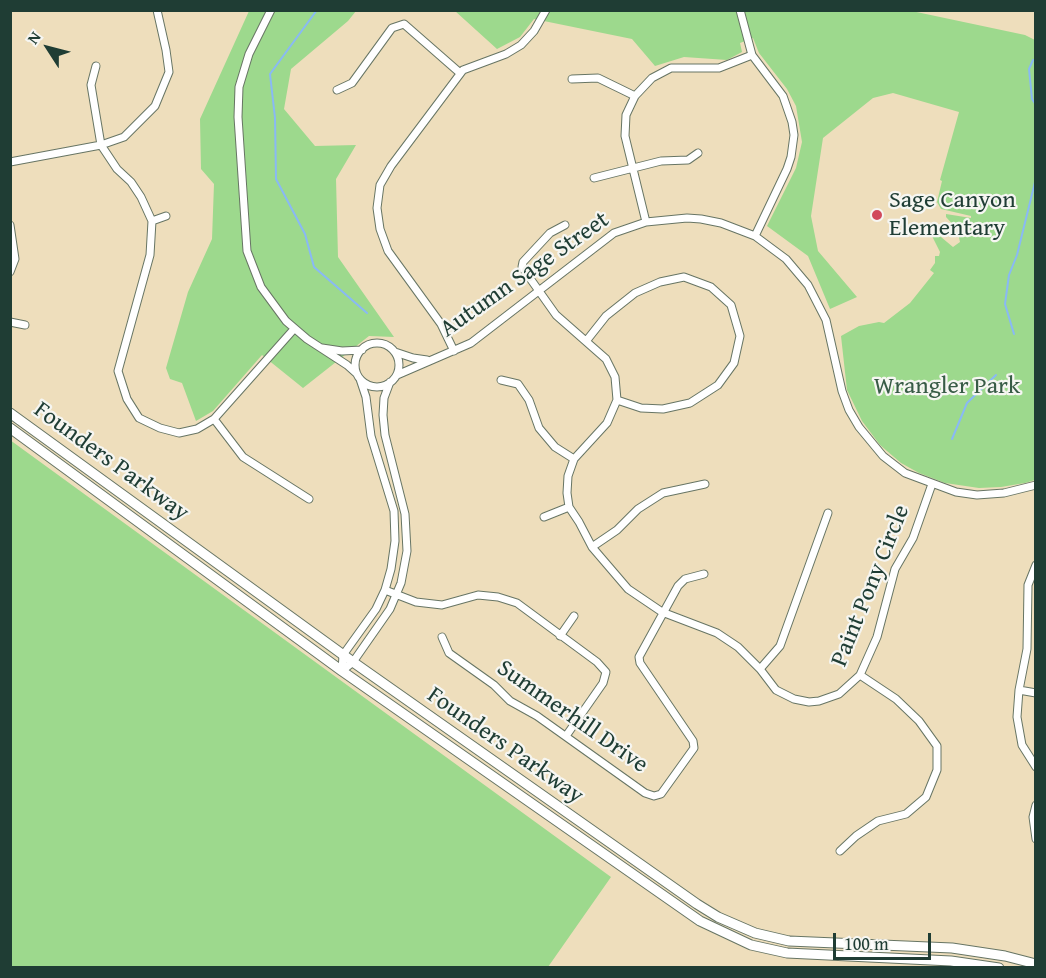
<!DOCTYPE html>
<html>
<head>
<meta charset="utf-8">
<style>
	body { margin:0 }
	#map { position:relative; width:1046px; height:978px; overflow:hidden; background:#eedebc; font-family:"Gentium Book Plus",serif }
	canvas { display:block }
	.frame { position:absolute; inset:0; border:12px solid #1f3d34; pointer-events:none }
	.north { position:absolute; left:18px; top:18px; width:60px; height:60px; -webkit-text-stroke:4px #f6f6f2; paint-order:stroke; rotate:306deg; font-size:16px; font-weight:700; line-height:24px; text-align:center; color:#1f3d34 }
	.north::after { content:''; display:block; margin:auto; width:21px; height:27px; background:#1f3d34; clip-path:polygon(50% 0,100% 100%,50% 72%,0 100%) }
	.scale { position:absolute; left:833px; top:933px; width:98px; height:27px; box-sizing:border-box; border:3px solid #1f3d34; border-top:0; padding-left:8px; font-size:18px; line-height:21px; white-space:nowrap; color:#1f3d34; -webkit-text-stroke:4px #f6f6f2; paint-order:stroke }
</style>
</head>
<body>
<div id="map">
<canvas width="1046" height="978"></canvas>
<div class="frame"></div>
<div class="north">N</div>
<div class="scale">100 m</div>
</div>
<script>
const ctx = document.querySelector('canvas').getContext('2d');
ctx.lineJoin = 'round';
function paint(path, color) {
  ctx.fillStyle = color;
  ctx.fill(path, 'evenodd');
}
function toPath(rows) {
  const path = new Path2D();
  for (const r of rows) {
    if (r.length === 3) {
      path.moveTo(r[0] + r[2], r[1]);
      path.arc(r[0], r[1], r[2], 0, 2 * Math.PI);
      continue;
    }
    path.moveTo(r[0], r[1]);
    for (let i = 2; i < r.length; i += 2) path.lineTo(r[i], r[i + 1]);
  }
  return path;
}
function strokePath(path, color, width, dash) {
  ctx.strokeStyle = color;
  ctx.lineWidth = width;
  ctx.lineCap = dash ? 'butt' : 'round';
  ctx.setLineDash(dash || []);
  ctx.stroke(path);
}
function drawText(font, color, halo, rows, align = 'center') {
  ctx.font = font + ' "Gentium Book Plus",serif';
  ctx.lineWidth = 4.5;
  ctx.setLineDash([]);
  ctx.textBaseline = 'middle';
  ctx.strokeStyle = halo;
  ctx.fillStyle = color;
  for (const [text, x, y, turn = 0] of rows) {
    ctx.save();
    ctx.translate(x, y);
    ctx.rotate((+turn || 0) * Math.PI / 180);
    ctx.textAlign = isNaN(turn) ? turn : align;
    if (halo) ctx.strokeText(text, 0, 0);
    ctx.fillText(text, 0, 0);
    ctx.restore();
  }
}
paint(toPath([
	[907,10,1025,35,1035,40,1035,480,1025,483,1001,487,979,488,945,483,919,473,901,463,880,445,862,421,847,390,841,336,859,326,879,322,884,323,910,303,934,273,930,270,935,263,935,256,939,256,940,252,932,236,935,232,953,247,960,242,957,229,946,217,946,214,971,218,971,216,941,209,937,202,942,181,940,180,959,112,893,93,873,98,823,138,811,216,818,251,857,297,830,309,808,256,767,226,796,168,802,142,796,106,787,89,759,53,753,38,740,43,742,52,727,60,684,57,655,66,632,39,534,19,520,37,497,49,455,11],
	[249,11,356,11,348,21,291,69,284,109,315,146,356,145,336,179,338,257,394,337,369,336,303,388,262,355,213,411,196,421,182,383,170,379,166,368,188,292,212,239,214,184,201,169,200,119],
	[10,440,611,877,548,967,11,967]
]), '#9dd98d');
strokePath(toPath([
	[317,10,270,74,275,118,276,179,305,234,314,267,367,313],
	[1035,56,1036,54],
	[1033,60,1029,69,1032,99,1036,105],
	[1014,334,1005,304,1009,275,1017,255,1036,178],
	[952,439,967,403,996,375]
]), '#89b9f5', 2);
const minor = toPath([
	[271,10,249,54,239,87,238,117,247,251,261,287,286,321,307,339,347,365,357,374],
	[740,10,752,55,783,96,792,122,794,135,791,157,787,169,755,236],
	[96,66,91,85,101,145,117,169,131,182,141,197,152,221,150,255,118,371,127,399,139,418,160,428,179,433,197,429,214,419,294,329],
	[572,79,598,78,635,96],
	[337,90,352,83,392,28,404,24,460,73],
	[10,162,101,145,124,137,155,106,169,72,166,50,157,10],
	[594,178,661,161,688,160,698,153],
	[152,221,166,216],
	[646,222,625,136,626,115,635,96,652,78,671,68,719,68,752,55],
	[10,225,15,259,10,272],
	[565,225,550,233,523,262,522,267,556,315,606,359,615,377,617,400,607,423,574,459,568,476,567,493,569,507,579,522,592,547,628,589,662,612,717,633,738,647,760,669,776,690,794,699,809,702,819,701,839,694,860,675,877,637,895,569,913,538,932,484],
	[10,322,25,325],
	[587,340,606,316,635,293,660,282,684,277,711,287,731,305,740,336,734,363,718,385,690,403,663,409,641,408,617,400],
	[377,365,22],
	[322,348,342,351,362,350],
	[454,351,441,324,388,251,380,229,377,208,380,185,391,166,463,70,506,54,521,45,534,31,546,10],
	[395,352,413,358,427,360],
	[397,375,471,343,614,233,646,222,687,218,701,219,721,223,755,236,786,259,808,285,826,320,842,391,849,410,859,427,883,456,905,473,956,492,977,495,1004,493,1036,485],
	[501,380,518,384,529,400,539,428,555,447,574,459],
	[214,419,243,457,309,499],
	[544,517,569,507],
	[592,547,617,530,638,509,663,493,705,484],
	[1036,565,1028,585,1027,649,1019,690,1017,717,1022,745,1036,767],
	[385,590,416,602,442,605,478,595,498,597,517,603,597,662,606,672,603,683,566,736],
	[560,636,574,616],
	[442,637,449,653,494,685,510,701,537,716,645,793,654,796,661,794,694,748,693,741,640,663,639,657,678,586,685,579,704,574],
	[760,669,780,646,828,513],
	[342,671,353,662,390,609,401,583,407,551,405,514,385,435,383,415,384,398,390,382],
	[342,671,343,655,376,609,385,590,391,569,395,541,394,511,371,436,366,397,360,379],
	[1019,690,1036,693],
	[1036,805,1033,817,1036,839],
	[840,851,856,836,878,821,906,814,926,797,937,770,937,746,919,721,896,699,860,675]
]);
const highway = toPath([
	[10,413,353,662,697,904,718,917,755,933,789,941,952,948,1005,956,1036,964],
	[10,428,342,671,700,921,751,945,787,953,951,961,999,968]
]);
strokePath(minor, '#677564', 9);
strokePath(highway, '#677564', 11);
strokePath(minor, '#fff', 7);
strokePath(highway, '#fff', 9);
for (const [x, y, r, color] of [
	[877,215,6,"#d1495b"]
]) {
  const dot = new Path2D();
  dot.arc(x, y, r, 0, 2 * Math.PI);
  ctx.fillStyle = color;
  ctx.fill(dot);
  strokePath(dot, '#f6f6f2', 2);
}
drawText('24px', '#1f3d34', '#f6f6f2', [
	["Sage Canyon",889,201],
	["Elementary",889,229]
], 'left');
drawText('24px', '#1f3d34', '#f6f6f2', [
	["Autumn Sage Street",525,275,-35],
	["Founders Parkway",111,462,36],
	["Paint Pony Circle",871,586,-68],
	["Summerhill Drive",572,717,35],
	["Founders Parkway",505,746,35]
]);
drawText('24px', '#385c46', '#f6f6f2', [
	["Wrangler Park",947,387]
]);
</script>
</body>
</html>
